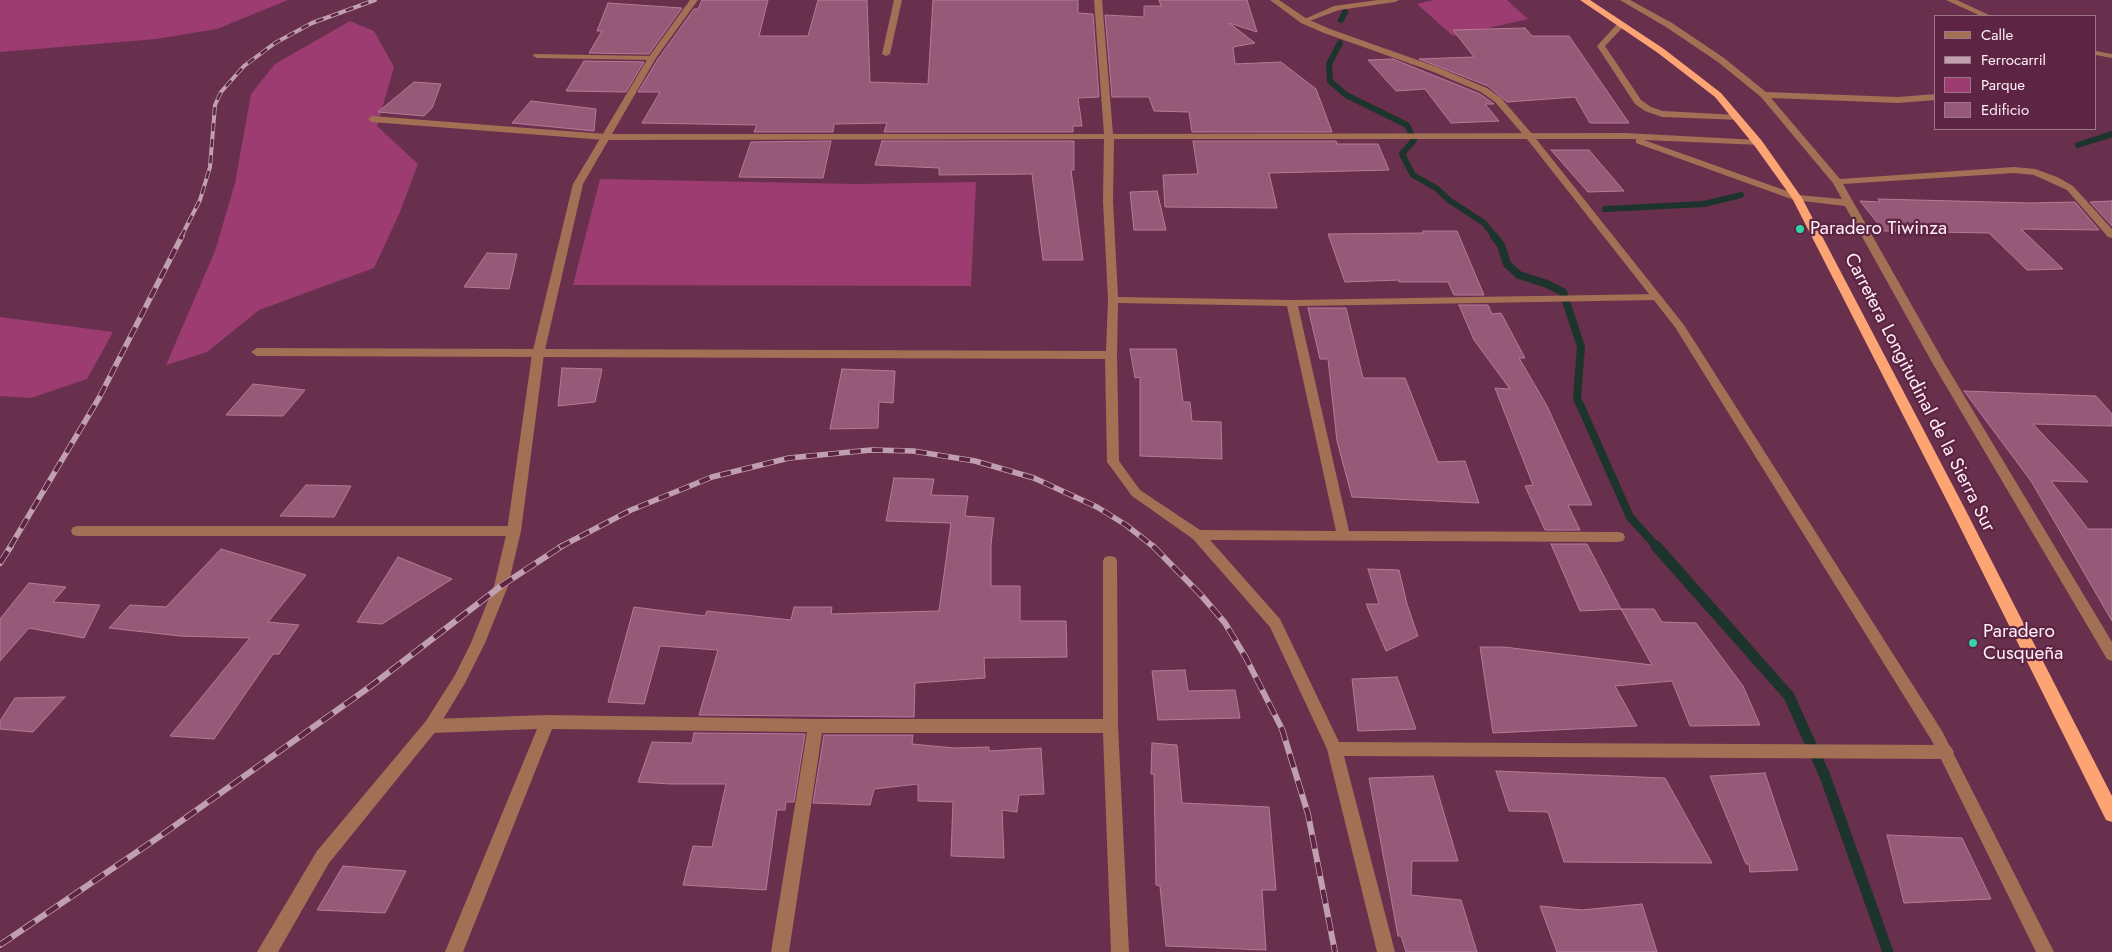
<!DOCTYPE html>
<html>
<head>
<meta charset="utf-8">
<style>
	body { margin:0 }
	#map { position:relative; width:2112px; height:952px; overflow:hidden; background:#69304d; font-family:Jost,sans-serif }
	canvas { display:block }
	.legend { position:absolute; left:1934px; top:15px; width:162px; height:115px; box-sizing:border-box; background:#5d2543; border:1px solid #9d768a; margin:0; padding:6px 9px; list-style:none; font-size:15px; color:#feeff5 }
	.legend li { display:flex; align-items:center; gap:10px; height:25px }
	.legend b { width:25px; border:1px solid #9d768a }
</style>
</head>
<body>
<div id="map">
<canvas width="2112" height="952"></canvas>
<ul class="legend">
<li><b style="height:6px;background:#a37055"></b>Calle</li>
<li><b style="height:6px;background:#c0a0af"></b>Ferrocarril</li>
<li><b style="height:14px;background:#9c3c70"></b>Parque</li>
<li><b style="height:14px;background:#965977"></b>Edificio</li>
</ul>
</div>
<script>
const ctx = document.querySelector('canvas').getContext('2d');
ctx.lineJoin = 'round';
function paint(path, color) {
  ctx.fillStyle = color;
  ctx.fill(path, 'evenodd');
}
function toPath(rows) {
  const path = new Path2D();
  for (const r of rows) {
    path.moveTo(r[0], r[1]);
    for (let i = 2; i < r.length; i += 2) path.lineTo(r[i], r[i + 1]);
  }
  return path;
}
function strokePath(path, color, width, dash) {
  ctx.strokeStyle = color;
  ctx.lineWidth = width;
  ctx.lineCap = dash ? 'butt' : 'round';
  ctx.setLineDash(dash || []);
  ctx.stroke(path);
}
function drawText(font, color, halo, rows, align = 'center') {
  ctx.font = font + ' Jost,sans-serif';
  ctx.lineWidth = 4.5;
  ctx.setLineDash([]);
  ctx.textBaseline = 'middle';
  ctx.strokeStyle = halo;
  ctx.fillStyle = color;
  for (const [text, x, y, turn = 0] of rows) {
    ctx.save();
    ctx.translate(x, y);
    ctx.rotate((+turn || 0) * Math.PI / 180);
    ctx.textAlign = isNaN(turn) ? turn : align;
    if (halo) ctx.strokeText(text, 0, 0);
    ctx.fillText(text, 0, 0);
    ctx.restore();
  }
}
paint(toPath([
	[0,0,288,0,217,29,156,39,0,52],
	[1434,0,1507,0,1528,19,1453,36,1417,4],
	[350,21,374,31,394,67,377,126,418,164,400,212,374,268,259,310,207,352,166,365,215,251,235,183,251,94,275,64],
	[600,179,857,184,976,182,971,286,573,285],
	[0,317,113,332,87,379,31,398,0,396]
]), '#9c3c70');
strokePath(toPath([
	[1341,20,1345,12],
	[1340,43,1329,64,1330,81,1346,95,1407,125,1414,140,1402,154,1413,175,1436,188,1449,200,1484,223,1495,237],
	[2078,145,2112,134],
	[1605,209,1704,204,1741,195]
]), '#1c342c', 6);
strokePath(toPath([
	[1494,236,1501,245,1507,264,1519,275,1547,284,1563,292,1581,347,1577,398,1630,517,1657,547]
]), '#1c342c', 8);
strokePath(toPath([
	[1656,546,1789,696,1825,776,1888,952]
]), '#1c342c', 11);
const building = toPath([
	[702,0,768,0,759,36,808,36,818,0,867,0,870,82,928,84,933,0,1078,0,1078,13,1093,14,1099,97,1078,98,1082,126,1073,126,1073,132,884,132,887,123,834,124,833,132,754,132,757,125,642,123,660,92,638,92,658,59,694,9,698,9,702,0],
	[1159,0,1247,0,1257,32,1229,23,1255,43,1233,47,1235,64,1281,62,1316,89,1332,132,1192,132,1189,112,1154,111,1149,97,1112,97,1105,15,1144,17,1144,6,1161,6,1159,0],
	[608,3,682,8,649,54,589,53,602,31,597,31,608,3],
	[1525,28,1532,36,1569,36,1629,123,1590,123,1575,97,1507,102,1488,86,1419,59,1474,57,1453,30,1525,28],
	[1393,59,1480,94,1494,104,1485,104,1499,121,1451,123,1425,89,1396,91,1368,60,1393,59],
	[584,61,644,62,626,92,566,91,584,61],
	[414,82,441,84,432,108,424,116,378,112,414,82],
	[531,101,596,109,594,131,512,123,531,101],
	[831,141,823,178,739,177,751,142,831,141],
	[882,141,1074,141,1074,170,1071,170,1083,260,1043,260,1032,174,939,175,939,168,875,165,882,141],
	[1193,141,1336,141,1337,144,1378,144,1389,170,1269,173,1277,208,1165,207,1163,175,1198,174,1193,141],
	[1551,150,1589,150,1624,191,1588,192,1551,150],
	[1157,191,1166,230,1134,230,1130,192,1157,191],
	[1878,199,2030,203,2075,202,2099,230,2021,229,2063,269,2027,270,1989,233,1884,231,1860,201,1880,202,1878,199],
	[2112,201,2112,226,2090,202,2112,201],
	[1423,231,1457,231,1484,295,1454,295,1448,282,1399,282,1399,280,1345,282,1328,234,1424,233,1423,231],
	[487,253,517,254,509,289,464,287,487,253],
	[1459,305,1488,305,1492,314,1501,313,1525,358,1519,358,1547,406,1592,505,1568,505,1580,530,1545,530,1525,486,1533,485,1495,388,1510,389,1474,340,1459,305],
	[1308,308,1346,308,1363,378,1405,378,1438,462,1465,461,1479,503,1352,497,1337,441,1328,359,1320,359,1308,308],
	[1130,349,1176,349,1183,402,1190,402,1192,421,1221,422,1222,459,1140,456,1140,377,1135,378,1130,349],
	[562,368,602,369,595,402,558,406,562,368],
	[842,369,895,371,893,403,879,402,878,428,830,429,842,369],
	[253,384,305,390,283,416,226,415,253,384],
	[1964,391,2096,396,2112,414,2112,426,2033,424,2088,482,2051,481,2088,529,2112,529,2112,621,2031,481,1964,391],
	[894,478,934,479,931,495,968,496,965,516,994,518,991,545,991,586,1020,586,1020,621,1066,621,1067,657,984,658,985,678,915,683,914,717,699,715,718,650,660,646,644,704,608,702,634,607,705,616,707,611,791,620,794,607,832,607,831,614,939,611,951,523,886,521,894,478],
	[306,485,351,486,334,517,280,516,306,485],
	[1551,544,1587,544,1621,609,1580,611,1551,544],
	[221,549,306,575,268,622,299,625,279,654,273,654,214,739,170,736,250,638,180,636,109,628,130,605,166,607,221,549],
	[398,557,452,579,382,624,357,622,398,557],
	[1368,569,1399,570,1407,604,1418,636,1386,651,1366,604,1379,604,1368,569],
	[29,583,66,587,53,602,100,605,84,638,29,628,0,661,0,619,29,583],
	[1621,609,1654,609,1662,622,1696,623,1743,686,1760,725,1690,726,1672,681,1615,686,1637,726,1493,733,1480,647,1504,647,1652,665,1621,609],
	[1185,670,1188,691,1235,690,1240,718,1158,720,1152,671,1185,670],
	[1397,677,1416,729,1358,731,1352,679,1397,677],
	[65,697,33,732,0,729,0,721,15,698,65,697],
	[694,733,805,734,794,802,786,802,785,810,777,810,766,890,683,885,693,846,712,847,726,784,671,784,638,782,652,742,692,743,694,733],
	[824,735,913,735,912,744,954,748,989,747,989,751,1041,748,1044,794,1019,795,1017,812,1002,810,1004,858,951,856,953,802,918,801,918,784,874,789,870,805,813,803,824,735],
	[1152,743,1177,745,1182,803,1269,807,1276,890,1262,890,1266,950,1166,946,1160,886,1156,885,1154,774,1151,774,1152,743],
	[1496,771,1665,778,1712,863,1564,862,1548,812,1509,811,1496,771],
	[1765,773,1781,821,1798,870,1750,872,1749,864,1746,864,1710,776,1765,773],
	[1433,776,1458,861,1412,861,1411,895,1461,900,1477,952,1406,952,1401,936,1398,936,1369,778,1433,776],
	[1887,835,1962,838,1991,899,1904,903,1887,835],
	[343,866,406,871,385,913,317,910,343,866],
	[1642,904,1657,952,1557,952,1540,906,1582,910,1642,904]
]);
paint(building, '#965977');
strokePath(building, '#b97998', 1);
paint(toPath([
	[1619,22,1626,24,1605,46,1641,100,1651,107,1663,111,1738,115,1742,118,1741,120,1662,117,1645,111,1635,104,1597,46,1619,22]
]), '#a37055');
paint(toPath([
	[894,0,902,0,890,54,886,56,882,54,894,0],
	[1094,0,1102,0,1113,134,1625,133,1758,140,1761,141,1761,145,1644,140,1798,195,1842,199,1833,183,1761,97,1718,62,1666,27,1620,0,1630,0,1672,23,1724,58,1766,92,1898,97,1936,94,1936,100,1898,103,1771,98,1840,179,2014,167,2035,169,2057,177,2073,186,2112,229,2112,238,2108,237,2067,190,2034,175,2014,173,1843,184,1945,364,2112,642,2112,661,2107,659,1933,364,1845,206,1794,200,1636,143,1636,139,1114,139,1113,201,1118,297,1292,300,1657,294,1662,297,1657,300,1298,306,1349,531,1618,532,1623,533,1625,537,1623,541,1618,542,1210,540,1280,619,1339,742,1946,745,1951,747,1954,752,1951,757,1946,759,1344,756,1395,952,1377,952,1327,749,1270,627,1193,539,1132,496,1107,462,1105,359,257,356,251,352,257,348,1106,351,1108,300,1103,201,1104,139,605,140,372,122,368,119,372,116,605,134,1104,134,1094,0],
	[1118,303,1287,306,1336,531,1200,530,1140,490,1119,461,1117,355,1118,303],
	[1378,0,1399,0,1395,2,1339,10,1304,23,1300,21,1334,6,1378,0],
	[1946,0,1957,0,1991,16,1981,16,1946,0],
	[2096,51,2112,54,2112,58,2096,55,2096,51],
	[534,54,652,56,656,58,652,60,537,58,533,56,534,54],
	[78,526,514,526,519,527,521,531,519,535,514,536,78,536,73,535,71,531,73,527,78,526],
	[1110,556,1115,557,1117,561,1118,726,1129,952,1111,952,1103,733,822,733,789,952,771,952,807,732,552,729,463,952,445,952,537,729,431,733,426,731,423,726,426,721,431,719,547,715,816,719,1103,719,1103,561,1105,557,1110,556]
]), '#a37055');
paint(toPath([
	[690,0,698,0,656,58,583,184,544,354,521,531,508,586,485,643,465,683,436,731,329,863,278,952,257,952,317,851,426,721,455,675,471,643,494,586,507,531,532,354,573,184,648,58,690,0],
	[1270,0,1279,0,1307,19,1330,29,1437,67,1487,88,1501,98,1533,135,1684,325,1942,731,2054,952,2036,952,1932,741,1675,327,1527,139,1495,102,1481,92,1431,71,1324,33,1301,23,1270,0]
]), '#a37055');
paint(toPath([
	[1580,0,1590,0,1664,49,1721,93,1762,141,1802,198,1964,507,2112,796,2112,822,2106,820,1950,507,1792,198,1754,145,1715,97,1658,53,1580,0]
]), '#fca473');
const railFar2 = toPath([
	[181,237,200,200,210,167,215,105,221,92,244,66,275,43,312,23,375,0]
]);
const railFar1 = toPath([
	[10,547,99,398,182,236],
	[560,547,631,510,712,477,789,458,871,450,913,451,975,461,1034,478,1097,507,1126,525,1154,547]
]);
const rail = toPath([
	[1153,546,1201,595,1225,623,1246,658,1282,729,1308,814,1335,952],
	[0,563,11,546],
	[0,945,156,839,371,686,501,586,562,546]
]);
strokePath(railFar2, '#c0a0af', 4);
strokePath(railFar1, '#c0a0af', 5.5);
strokePath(rail, '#c0a0af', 6);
strokePath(railFar2, '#5d2543', 2.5, [8]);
strokePath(railFar1, '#5d2543', 4, [11]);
strokePath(rail, '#5d2543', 4.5, [14]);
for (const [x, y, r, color] of [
	[1800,229,5,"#32d4a8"],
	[1973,643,5,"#32d4a8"]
]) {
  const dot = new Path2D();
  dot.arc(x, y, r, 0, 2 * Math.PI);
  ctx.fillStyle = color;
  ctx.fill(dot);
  strokePath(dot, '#5d2543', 2);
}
drawText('19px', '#feeff5', '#5d2543', [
	["Paradero Tiwinza",1810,229],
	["Paradero",1983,632],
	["Cusqueña",1983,654]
], 'left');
drawText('19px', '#feeff5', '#5d2543', [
	["Carretera Longitudinal de la Sierra Sur",1919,393,63]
]);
</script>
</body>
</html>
